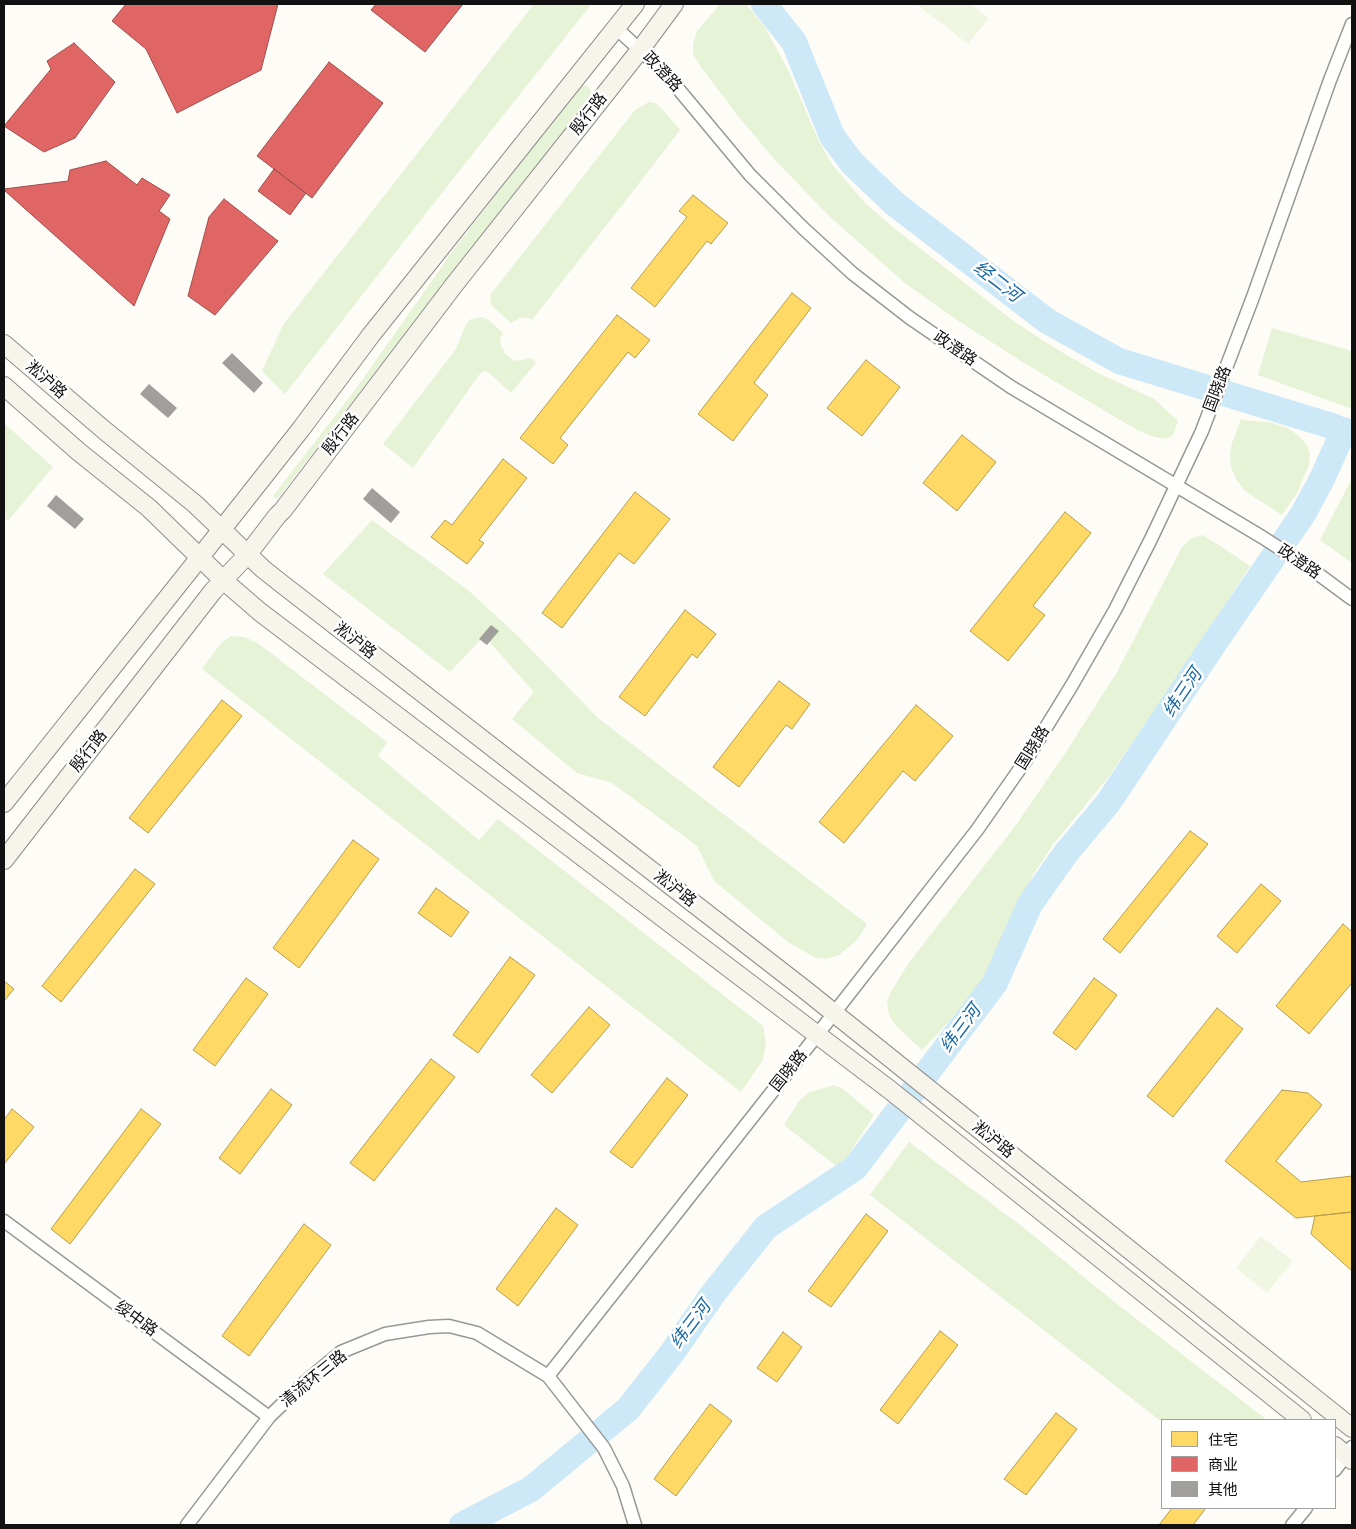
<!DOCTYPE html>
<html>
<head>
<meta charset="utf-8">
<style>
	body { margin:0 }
	#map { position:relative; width:1356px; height:1529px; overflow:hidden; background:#fdfcf7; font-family:"Libre Baskerville","Noto Sans SC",serif }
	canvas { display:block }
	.frame { position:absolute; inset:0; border:5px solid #111; pointer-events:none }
	.legend { position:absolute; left:1161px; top:1419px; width:175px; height:90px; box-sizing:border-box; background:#fff; border:1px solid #a0a0a0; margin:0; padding:6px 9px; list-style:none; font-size:15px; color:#111 }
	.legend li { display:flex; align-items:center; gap:10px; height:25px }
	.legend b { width:25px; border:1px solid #a0a0a0 }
</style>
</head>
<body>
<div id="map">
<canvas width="1356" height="1529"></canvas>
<div class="frame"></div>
<ul class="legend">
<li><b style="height:14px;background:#ffd966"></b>住宅</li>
<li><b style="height:14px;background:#e06666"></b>商业</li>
<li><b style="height:14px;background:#a19f9c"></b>其他</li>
</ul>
</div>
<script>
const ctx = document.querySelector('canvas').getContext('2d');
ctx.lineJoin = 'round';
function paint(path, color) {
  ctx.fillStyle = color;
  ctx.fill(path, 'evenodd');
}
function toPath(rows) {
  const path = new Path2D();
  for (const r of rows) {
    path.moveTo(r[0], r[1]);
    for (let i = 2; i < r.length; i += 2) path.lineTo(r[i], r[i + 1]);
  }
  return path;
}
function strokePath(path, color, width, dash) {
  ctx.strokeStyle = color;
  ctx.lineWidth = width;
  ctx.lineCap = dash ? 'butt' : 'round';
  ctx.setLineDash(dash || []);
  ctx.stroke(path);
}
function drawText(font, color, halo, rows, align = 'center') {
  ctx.font = font + ' "Libre Baskerville","Noto Sans SC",serif';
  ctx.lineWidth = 5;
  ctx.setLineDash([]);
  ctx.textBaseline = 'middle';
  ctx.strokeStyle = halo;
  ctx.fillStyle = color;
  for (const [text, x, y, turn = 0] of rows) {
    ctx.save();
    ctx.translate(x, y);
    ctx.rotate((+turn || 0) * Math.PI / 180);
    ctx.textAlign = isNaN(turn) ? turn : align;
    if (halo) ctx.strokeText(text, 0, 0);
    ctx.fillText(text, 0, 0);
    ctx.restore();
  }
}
paint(toPath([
	[534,4,588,4,590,6,452,180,285,394,262,371,283,325],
	[720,4,746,4,765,27,788,70,818,139,831,163,865,203,894,228,1015,322,1053,347,1098,373,1154,399,1178,421,1173,435,1167,439,1154,437,1137,430,1024,363,957,320,906,284,830,217,774,159,738,116,701,67,693,54,693,44,697,31],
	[581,84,587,86,592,92,591,96,277,499,273,496,355,390,455,248],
	[649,102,655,103,662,109,680,130,634,190,532,320,529,318,520,318,511,323,491,305,490,299,491,294,635,110],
	[482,317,490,321,503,333,500,339,501,345,505,353,510,358,516,361,531,358,536,363,511,393,488,372,484,371,479,375,413,468,383,444,456,349,466,324,471,319],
	[1272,328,1352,351,1352,409,1258,375],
	[1241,419,1250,421,1269,422,1288,428,1299,436,1307,445,1310,456,1309,465,1297,493,1282,515,1245,491,1236,479,1231,467,1230,454,1232,443],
	[4,423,53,467,8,521,4,517],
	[1352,478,1352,563,1320,540],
	[372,520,468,590,519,637,598,718,867,924,857,940,839,955,827,959,816,958,788,942,714,881,697,846,612,783,577,773,512,719,534,692,484,636,450,672,323,574],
	[1202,535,1219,545,1250,566,1183,669,1110,775,1052,846,1033,875,1015,909,1000,943,986,980,976,993,922,1050,897,1027,889,1015,887,1001,892,990,908,964,1016,825,1066,752,1117,672,1182,547,1190,539],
	[231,636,245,637,259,644,387,742,378,756,479,840,498,819,763,1026,766,1043,763,1060,741,1092,202,669,220,644],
	[834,1085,843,1089,874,1115,854,1146,841,1170,784,1125,799,1101,810,1092],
	[909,1142,1024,1228,1112,1300,1267,1420,1162,1420,1162,1422,870,1195]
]), '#e7f3d7');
paint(toPath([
	[916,4,970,4,989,18,968,44],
	[1261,1236,1293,1261,1267,1293,1236,1268]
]), '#f0f6e1');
const homes = toPath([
	[693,195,728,223,711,244,707,241,655,307,631,288,687,217,679,211,693,195],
	[792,293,811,308,754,383,768,395,733,441,698,414,792,293],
	[617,315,650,340,635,358,628,352,560,438,568,445,553,464,520,438,617,315],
	[866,360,900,387,862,436,827,408,866,360],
	[962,435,996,462,957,511,923,483,962,435],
	[503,459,527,478,479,540,484,543,467,564,431,537,445,520,452,525,503,459],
	[635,492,670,519,634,564,619,553,562,628,542,613,635,492],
	[1065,512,1091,533,1033,606,1045,615,1008,661,970,631,1065,512],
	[685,610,716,634,697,658,692,654,645,716,619,697,685,610],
	[779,681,810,704,792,729,786,725,739,787,713,767,779,681],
	[222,700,242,716,148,833,129,818,222,700],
	[916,705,953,736,915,781,903,771,844,843,819,822,916,705],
	[1190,831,1208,844,1120,953,1103,939,1190,831],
	[353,840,379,859,299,968,273,948,353,840],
	[135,869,155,884,61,1002,42,986,135,869],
	[1261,884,1281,901,1237,953,1217,936,1261,884],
	[436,888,469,912,451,937,418,913,436,888],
	[1343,924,1352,932,1352,985,1351,984,1309,1034,1276,1006,1343,924],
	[510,957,535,975,478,1053,453,1035,510,957],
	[246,978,268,994,215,1066,193,1050,246,978],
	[1094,978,1117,995,1076,1050,1053,1033,1094,978],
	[4,981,14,989,4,1001,4,981],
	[589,1007,610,1025,552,1093,531,1075,589,1007],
	[1217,1008,1243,1029,1173,1117,1147,1096,1217,1008],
	[431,1059,455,1077,374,1181,350,1163,431,1059],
	[667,1078,688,1095,632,1168,610,1152,667,1078],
	[271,1089,292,1105,240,1174,219,1158,271,1089],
	[1282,1090,1308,1093,1322,1105,1276,1161,1301,1182,1352,1176,1352,1212,1296,1218,1225,1161,1282,1090],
	[12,1109,34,1127,4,1164,4,1120,12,1109],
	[141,1109,161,1124,70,1244,51,1229,141,1109],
	[556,1208,578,1225,518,1306,496,1289,556,1208],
	[1352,1212,1352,1271,1311,1234,1315,1216,1352,1212],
	[866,1214,888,1231,831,1307,808,1291,866,1214],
	[304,1224,331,1245,249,1356,222,1336,304,1224],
	[940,1331,958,1345,898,1424,880,1410,940,1331],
	[783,1332,802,1347,777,1382,757,1368,783,1332],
	[710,1404,732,1421,676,1496,654,1479,710,1404],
	[1056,1413,1077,1429,1026,1495,1004,1479,1056,1413],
	[1172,1508,1206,1508,1193,1525,1159,1525,1172,1508]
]);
paint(homes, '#ffd966');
strokePath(homes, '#b89d4c', 1);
const shops = toPath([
	[126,4,278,4,261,70,177,113,146,49,112,21,126,4],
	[376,4,463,4,425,52,371,10,376,4],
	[74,43,115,82,75,138,44,152,4,126,51,69,47,61,74,43],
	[329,62,383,103,312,198,257,156,329,62],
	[106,161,137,185,142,178,170,195,159,211,170,219,134,306,4,190,4,189,68,181,70,170,106,161],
	[274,169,306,193,290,215,258,191,274,169],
	[224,199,278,241,215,315,188,296,209,217,224,199]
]);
paint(shops, '#e06666');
strokePath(shops, '#a24c4c', 1);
strokePath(toPath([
	[1335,427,1352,434]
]), '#cde8f7', 4.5);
strokePath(toPath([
	[764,4,794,42,832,136,852,163,895,204,1047,321,1119,361,1335,427],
	[462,1525,531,1489,628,1409,672,1353,712,1295,766,1227,855,1168,995,983,1030,904,1066,853,1108,803,1215,642,1303,514,1322,479,1344,430]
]), '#cde8f7', 26);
paint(toPath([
	[232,353,263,383,254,393,222,363],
	[149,384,177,408,168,418,140,394],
	[372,488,400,512,391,523,363,499],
	[56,495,84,519,75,529,47,506],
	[491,625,499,631,487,645,479,639]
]), '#a19f9c');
const minor = toPath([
	[615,27,665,73,750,175,803,228,852,273,910,318,1011,387,1262,537,1310,568,1352,599],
	[4,1221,269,1417],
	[548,1376,817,1035,977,830,1026,760,1072,685,1115,610,1151,539,1202,431,1253,297,1330,80,1352,24],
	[1335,1470,1352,1447],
	[187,1525,269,1417,304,1383,341,1352,385,1334,429,1327,449,1326,477,1333,548,1376,604,1448,623,1486,635,1525],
	[1292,1525,1306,1508]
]);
const secondary = toPath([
	[4,344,104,430,195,504,263,569,282,584,804,989,1352,1428],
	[4,386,79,452,149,508,223,580,260,612,890,1090,1302,1420],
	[4,803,189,571,301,429,371,335,635,4],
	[4,860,213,591,248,554,277,516,283,510,454,285,640,50,674,4],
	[1335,1446,1352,1460]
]);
strokePath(minor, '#979795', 15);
strokePath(secondary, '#8e8d8b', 20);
strokePath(minor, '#fffffe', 12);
strokePath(secondary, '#f6f4eb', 18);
drawText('16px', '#111', '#fff', [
	["政澄路",662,72,46],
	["殷行路",589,114,-52],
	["政澄路",955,349,34],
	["淞沪路",46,380,41],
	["国晓路",1218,389,-69],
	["殷行路",341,434,-52],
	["政澄路",1299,562,34],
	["淞沪路",355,641,38],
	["国晓路",1033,748,-58],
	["殷行路",89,751,-52],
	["淞沪路",675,889,38],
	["国晓路",789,1071,-51],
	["淞沪路",993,1140,39],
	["绥中路",136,1319,36],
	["清流环三路",314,1379,-39]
]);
drawText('italic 18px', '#1768a6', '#fff', [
	["经二河",997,282,38],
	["纬三河",1183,693,-56],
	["纬三河",961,1029,-53],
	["纬三河",691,1325,-53]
]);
</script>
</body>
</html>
